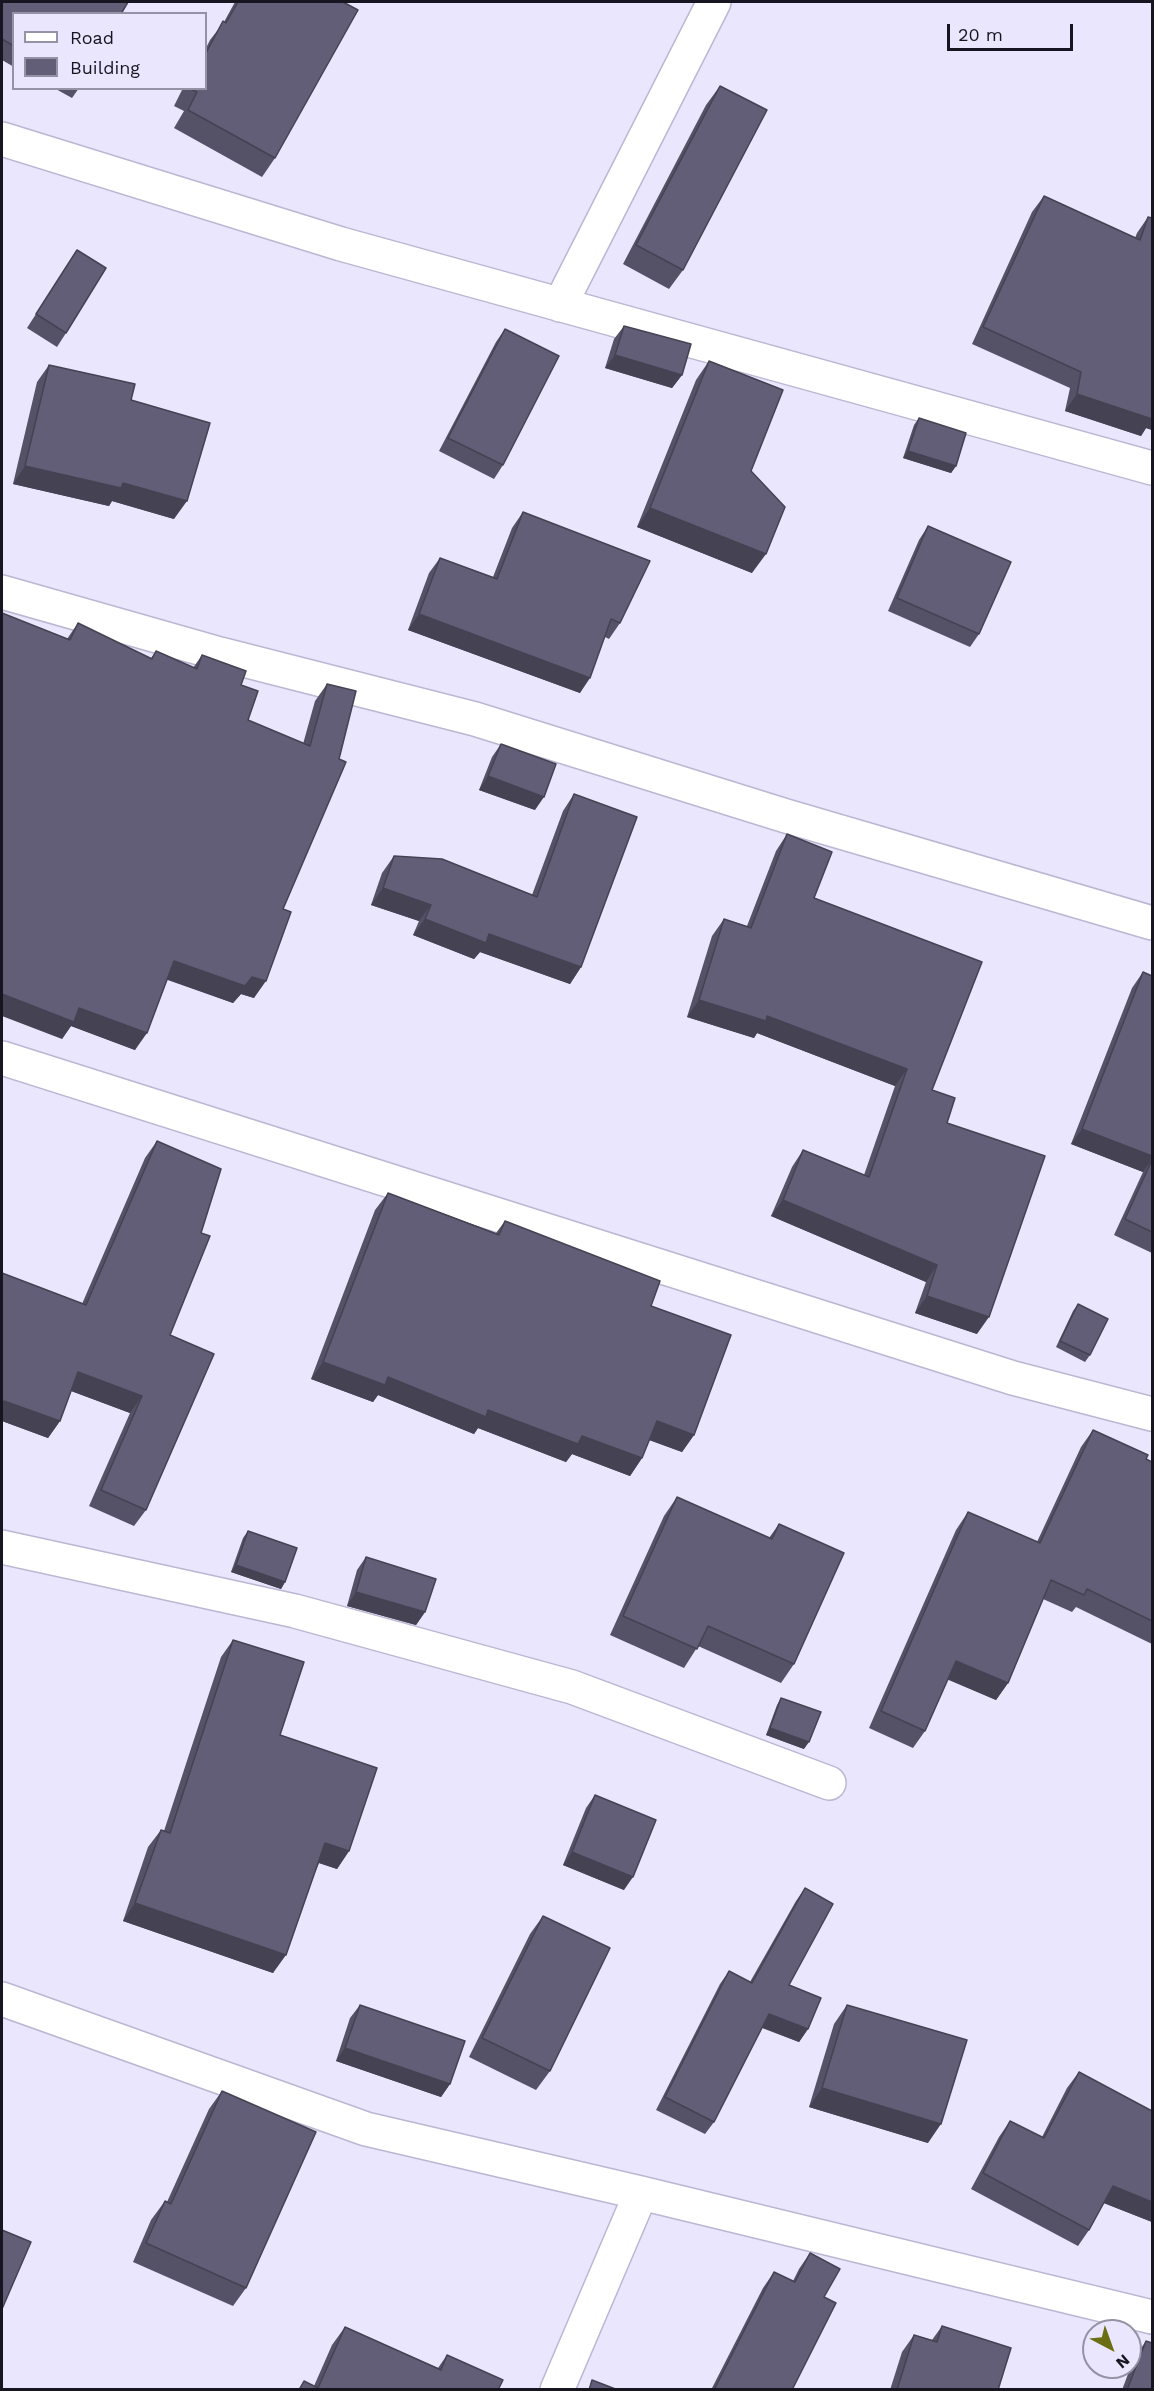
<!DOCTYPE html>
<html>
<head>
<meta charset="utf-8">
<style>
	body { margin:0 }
	#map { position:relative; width:1154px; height:2391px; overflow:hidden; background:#eae6fe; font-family:"Work Sans",sans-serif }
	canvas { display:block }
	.frame { position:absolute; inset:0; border:3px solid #171520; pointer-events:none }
	.legend { position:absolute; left:12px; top:12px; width:195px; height:78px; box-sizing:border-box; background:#eae6fe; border:2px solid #9692a5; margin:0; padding:8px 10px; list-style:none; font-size:18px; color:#171520 }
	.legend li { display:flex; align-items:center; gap:12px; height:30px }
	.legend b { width:30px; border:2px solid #9692a5 }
	.north { position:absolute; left:1082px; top:2319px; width:60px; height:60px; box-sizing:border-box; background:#eae6fe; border:2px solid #9692a5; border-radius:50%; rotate:139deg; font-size:16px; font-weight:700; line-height:24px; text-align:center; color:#171520 }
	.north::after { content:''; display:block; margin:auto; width:21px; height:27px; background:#6b6e12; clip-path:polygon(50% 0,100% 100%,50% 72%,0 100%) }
	.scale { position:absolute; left:947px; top:24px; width:126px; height:27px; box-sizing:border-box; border:3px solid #171520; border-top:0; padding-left:8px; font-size:18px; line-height:21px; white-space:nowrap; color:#171520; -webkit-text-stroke:4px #eae6fe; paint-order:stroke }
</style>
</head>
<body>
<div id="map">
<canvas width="1154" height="2391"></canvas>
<div class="frame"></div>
<ul class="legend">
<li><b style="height:8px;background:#fff"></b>Road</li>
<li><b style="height:16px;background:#635e77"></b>Building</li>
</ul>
<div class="north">N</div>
<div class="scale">20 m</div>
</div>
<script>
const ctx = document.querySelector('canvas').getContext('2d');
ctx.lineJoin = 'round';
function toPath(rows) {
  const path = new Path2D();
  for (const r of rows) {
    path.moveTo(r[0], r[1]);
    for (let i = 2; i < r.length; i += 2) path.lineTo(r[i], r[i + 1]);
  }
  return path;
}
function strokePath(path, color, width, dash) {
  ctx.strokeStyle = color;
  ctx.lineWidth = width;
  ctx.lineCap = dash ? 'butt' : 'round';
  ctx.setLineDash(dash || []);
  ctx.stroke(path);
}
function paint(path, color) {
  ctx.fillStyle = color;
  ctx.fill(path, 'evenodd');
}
const minor = toPath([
	[2,139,341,244,1152,468],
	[560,305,714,2],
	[2,592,220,654,475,719,786,816,1152,923],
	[2,1058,1013,1378,1152,1414],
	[2,1547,295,1611,572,1687,829,1783],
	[2,1999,366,2129,641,2193,1152,2317],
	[557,2390,641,2193]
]);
strokePath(minor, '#bcb6d3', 36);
strokePath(minor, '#fff', 33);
paint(toPath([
	[2,2,14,14,14,67,2,60],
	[235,2,343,2,275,158,262,177,174,128,184,111,174,106,183,88,206,88,206,48,210,40,224,22],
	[720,86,683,270,669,289,623,264,706,105],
	[54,88,79,88,72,98],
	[1044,196,1135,238,1137,233,1148,217,1152,218,1152,430,1146,428,1141,436,1065,411,1070,388,972,344,1032,212],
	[77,250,66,333,57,347,27,328],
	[624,326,682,375,672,388,605,368,614,339],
	[505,329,503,465,494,479,439,451,496,342],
	[709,361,751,471,752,573,637,527,696,380],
	[49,365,131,400,174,519,112,501,109,506,13,484,37,382],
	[919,418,956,466,951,473,903,458,914,425],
	[523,512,620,623,609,639,605,637,580,693,408,630,429,573,440,558,493,577,512,528],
	[928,526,979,634,970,647,888,611,919,540],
	[78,623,151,658,156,651,193,668,202,655,241,685,248,720,303,744,315,701,327,684,283,909,254,998,241,994,233,1003,167,979,135,1050,71,1026,62,1039,67,639],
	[501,744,535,810,479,790,492,757],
	[574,794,581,967,570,984,480,952,474,959,413,935,419,921,371,905,382,873,394,856,532,895,563,811],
	[787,834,814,898,932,1090,947,1123,977,1334,915,1313,926,1282,771,1216,792,1167,803,1150,864,1175,895,1086,757,1033,754,1038,687,1017,712,936,724,919,747,926,776,851],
	[1143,972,1152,976,1152,1253,1114,1235,1143,1172,1071,1144,1132,988],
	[157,1141,201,1233,170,1335,146,1510,134,1526,89,1506,130,1413,71,1391,60,1421,48,1438,2,1421,2,1273,82,1304,145,1158],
	[388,1193,496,1233,505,1221,651,1306,694,1435,682,1452,649,1440,642,1458,630,1476,572,1454,566,1462,478,1428,474,1434,378,1395,373,1402,311,1379,375,1210],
	[1078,1304,1090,1355,1085,1362,1056,1347,1073,1311],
	[1093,1430,1152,1462,1152,1644,1076,1607,1072,1612,1043,1599,1008,1683,996,1700,948,1679,925,1731,913,1748,869,1728,956,1530,968,1512,1037,1542,1081,1447],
	[677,1497,769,1538,779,1524,794,1664,781,1683,698,1646,684,1668,610,1635,664,1516],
	[248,1531,285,1582,281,1589,231,1572,243,1538],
	[366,1557,425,1612,416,1625,347,1606,357,1570],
	[233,1640,280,1735,349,1851,337,1869,319,1863,273,1973,123,1921,148,1847,161,1830,164,1831,221,1657],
	[781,1698,804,1749,766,1735,777,1705],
	[595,1795,624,1890,563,1865,586,1808],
	[805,1888,789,1985,808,2029,799,2042,762,2028,714,2122,705,2134,656,2110,720,1984,729,1971,750,1982,796,1901],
	[543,1916,550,2071,536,2090,469,2057,530,1934],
	[360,2005,450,2084,441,2097,336,2061,350,2018],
	[847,2005,928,2143,809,2107,834,2024],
	[1079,2072,1152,2111,1152,2222,1104,2203,1089,2230,1078,2246,971,2189,999,2137,1010,2121,1042,2137,1067,2088],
	[222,2091,246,2288,233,2306,133,2262,151,2220,165,2201,167,2202,209,2109],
	[810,2253,824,2297,792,2390,711,2390,763,2288,774,2272,793,2281,799,2269],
	[942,2326,998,2390,890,2390,902,2352,914,2335,932,2340],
	[345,2327,438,2368,447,2355,498,2390,298,2390,304,2381,314,2386,332,2345],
	[1146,2341,1152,2390,1122,2390,1134,2358]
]), '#555166');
paint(toPath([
	[615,355,682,375,672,388,605,368],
	[1077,394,1152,414,1152,430,1146,428,1141,436,1065,411],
	[908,451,956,466,951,473,903,458],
	[25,466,123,483,187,501,174,519,112,501,109,506,13,484],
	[650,508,766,554,752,573,637,527],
	[419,614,590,678,580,693,408,630],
	[488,776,544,797,535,810,479,790],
	[383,888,431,905,419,921,371,905],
	[425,919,489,934,581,967,570,984,480,952,474,959,413,935],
	[174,961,252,977,266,981,254,998,241,994,233,1003,162,978],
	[2,994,79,1008,147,1033,135,1050,71,1026,62,1039,2,1016],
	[699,1000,767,1016,907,1069,895,1086,757,1033,754,1038,687,1017],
	[1082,1129,1152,1156,1152,1159,1143,1172,1071,1144],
	[783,1200,937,1265,926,1282,771,1216],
	[927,1296,989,1317,977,1334,915,1313],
	[323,1362,388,1377,488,1410,582,1436,642,1458,630,1476,572,1454,566,1462,478,1428,474,1434,378,1395,373,1402,311,1379],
	[78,1372,142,1396,130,1413,66,1389],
	[4,1401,60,1421,48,1438,2,1421,2,1405],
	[657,1421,694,1435,682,1452,644,1438],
	[236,1565,285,1582,281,1589,231,1572],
	[356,1592,425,1612,416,1625,347,1606],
	[956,1661,1008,1683,996,1700,944,1678],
	[770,1728,809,1742,804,1749,766,1735],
	[325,1843,349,1851,337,1869,313,1861],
	[572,1852,633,1877,624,1890,563,1865],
	[135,1903,286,1955,273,1973,123,1921],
	[769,2014,808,2029,799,2042,761,2027],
	[345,2048,450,2084,441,2097,336,2061],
	[822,2088,941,2124,928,2143,809,2107],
	[1113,2186,1152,2202,1152,2222,1101,2202]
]), '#454253');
const building = toPath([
	[2,2,128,2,121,14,14,14,14,46,2,39,2,2],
	[238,2,343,2,358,10,275,158,188,110,197,92,189,88,206,88,206,53,223,21,226,23,238,2],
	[720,86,767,110,683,270,636,245,720,86],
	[1044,196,1140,240,1148,217,1152,218,1152,419,1077,394,1081,372,983,327,1044,196],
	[77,250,106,268,66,333,36,314,77,250],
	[624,326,691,344,682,375,615,355,624,326],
	[505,329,559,356,503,465,448,438,505,329],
	[709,361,783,390,751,471,785,507,766,554,650,508,709,361],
	[49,365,135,384,131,400,210,423,187,501,123,483,121,488,25,466,49,365],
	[919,418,966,433,956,466,908,451,919,418],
	[523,512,650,561,620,623,611,619,590,678,419,614,440,558,497,579,523,512],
	[928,526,1011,562,979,634,897,598,928,526],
	[2,613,70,640,78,623,152,659,156,651,197,669,202,655,246,671,241,685,258,691,248,720,310,746,327,684,356,691,339,759,346,762,283,909,291,912,266,981,252,977,245,986,174,961,147,1033,79,1008,74,1022,2,994,2,613],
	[501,744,556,764,544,797,488,776,501,744],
	[574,794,637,817,581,967,489,934,486,943,425,919,431,905,383,888,394,856,442,859,537,897,574,794],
	[787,834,832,852,814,898,982,962,932,1090,955,1098,947,1123,1045,1156,989,1317,927,1296,937,1265,783,1200,803,1150,869,1177,907,1069,767,1016,766,1021,699,1000,724,919,751,928,787,834],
	[1143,972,1152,976,1152,1156,1082,1129,1143,972],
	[157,1141,221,1169,201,1233,210,1236,170,1335,214,1354,146,1510,101,1490,142,1396,78,1372,60,1421,4,1401,2,1409,2,1273,86,1305,157,1141],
	[1152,1160,1152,1232,1125,1219,1152,1160],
	[388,1193,499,1235,505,1221,660,1281,651,1306,731,1335,694,1435,657,1421,642,1458,582,1436,578,1444,488,1410,486,1417,388,1377,385,1385,323,1362,388,1193],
	[1078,1304,1108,1319,1090,1355,1060,1341,1078,1304],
	[1093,1430,1148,1455,1146,1459,1152,1462,1152,1621,1087,1589,1084,1595,1051,1580,1008,1683,956,1661,925,1731,881,1711,968,1512,1040,1543,1093,1430],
	[677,1497,772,1539,779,1524,844,1553,794,1664,708,1626,697,1649,623,1616,677,1497],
	[248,1531,297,1548,285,1582,236,1565,248,1531],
	[366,1557,436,1579,425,1612,356,1592,366,1557],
	[233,1640,304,1662,280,1735,377,1768,349,1851,325,1843,286,1955,135,1903,161,1830,170,1833,233,1640],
	[781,1698,821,1712,809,1742,770,1728,781,1698],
	[595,1795,656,1820,633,1877,572,1852,595,1795],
	[805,1888,833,1904,789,1985,821,1998,808,2029,769,2014,714,2122,665,2097,729,1971,752,1983,805,1888],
	[543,1916,610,1948,550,2071,482,2038,543,1916],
	[360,2005,465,2041,450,2084,345,2048,360,2005],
	[847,2005,967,2040,941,2124,822,2088,847,2005],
	[1079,2072,1152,2111,1152,2202,1113,2186,1089,2230,983,2173,1010,2121,1044,2138,1079,2072],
	[222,2091,316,2132,246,2288,146,2243,165,2201,171,2204,222,2091],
	[2,2230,31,2242,2,2309,2,2230],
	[810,2253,840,2269,824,2297,836,2303,792,2390,714,2390,774,2272,795,2282,810,2253],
	[942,2326,1011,2348,998,2390,897,2390,914,2335,937,2342,942,2326],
	[345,2327,441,2370,447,2355,503,2380,498,2390,299,2390,304,2381,318,2388,345,2327],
	[1146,2341,1152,2343,1152,2390,1127,2390,1146,2341],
	[592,2380,618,2390,589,2390,592,2380]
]);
paint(building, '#635e77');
strokePath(building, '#454253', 1.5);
</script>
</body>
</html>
